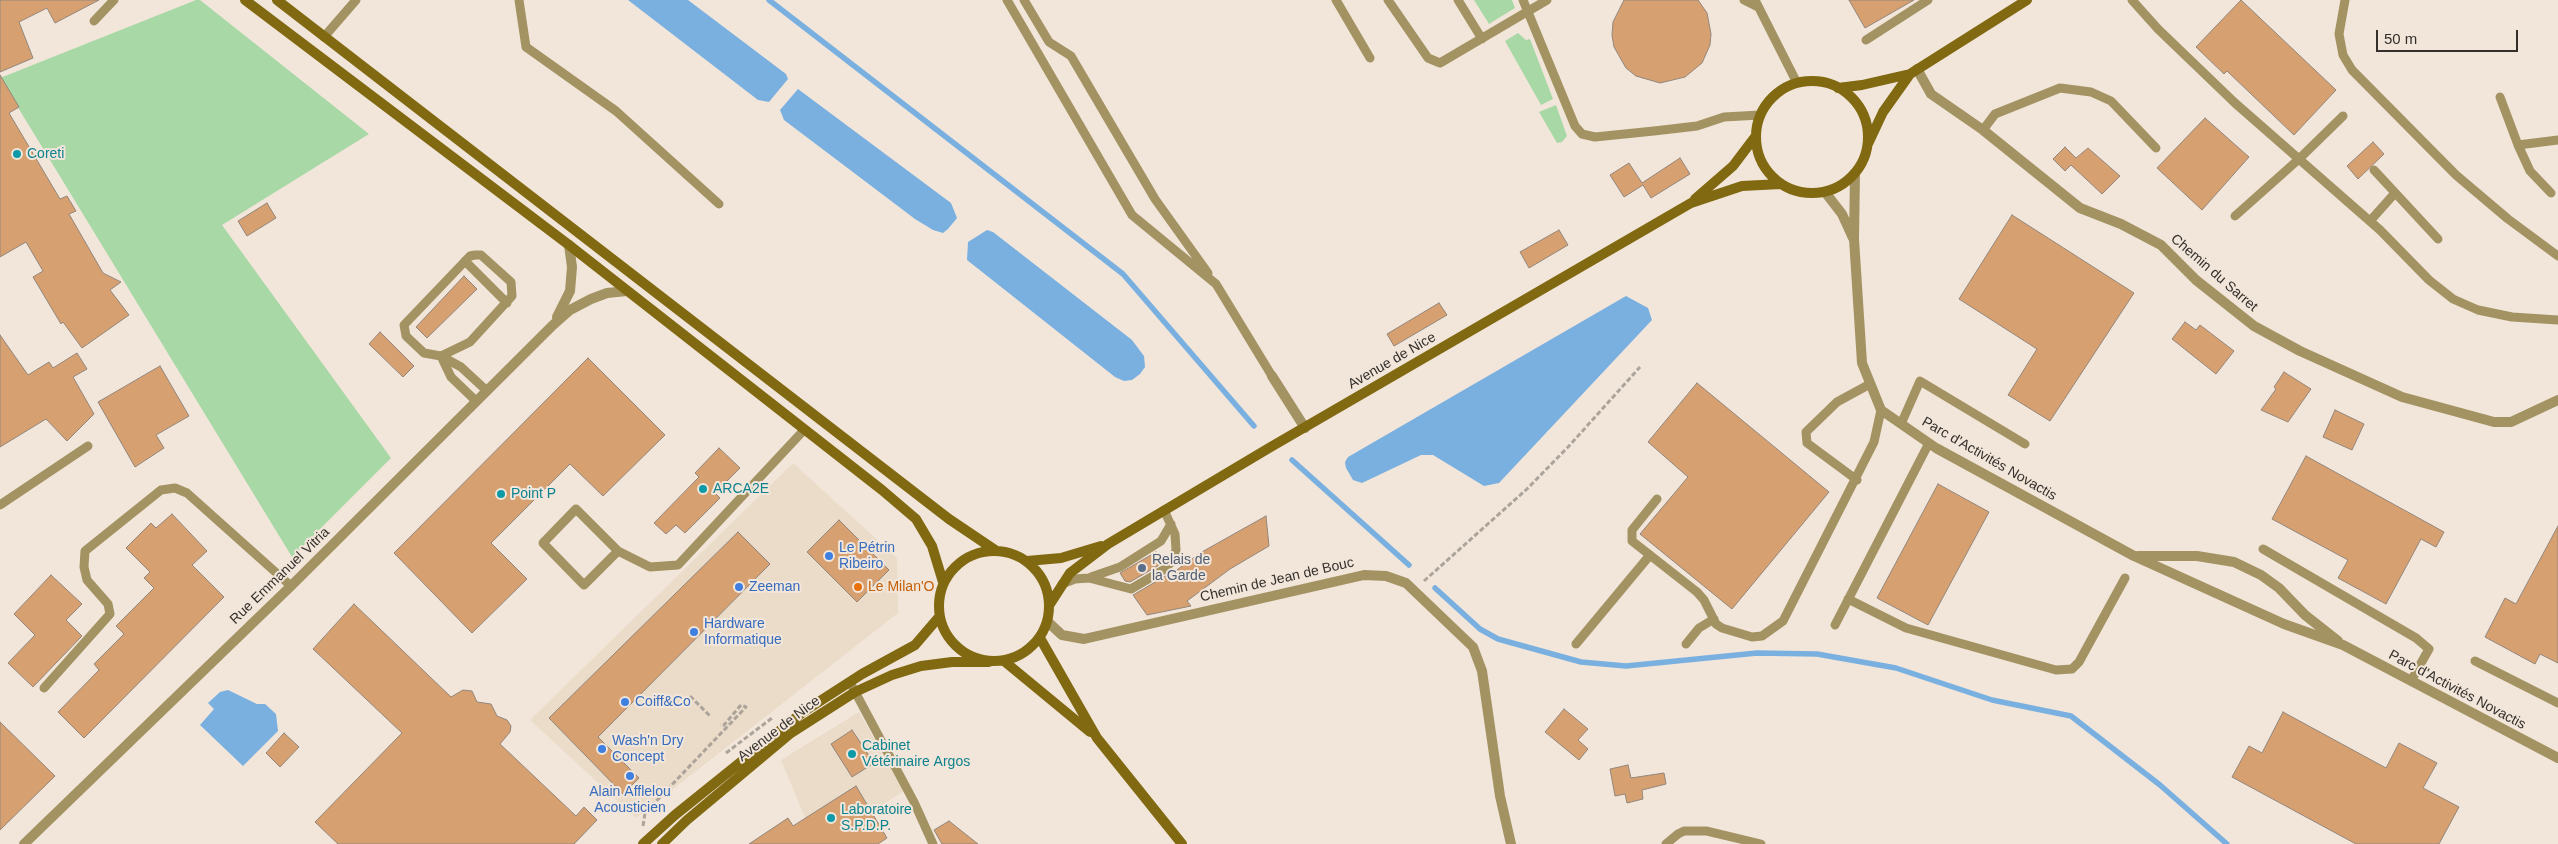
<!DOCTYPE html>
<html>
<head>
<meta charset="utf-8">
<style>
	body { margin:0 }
	#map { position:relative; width:2558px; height:844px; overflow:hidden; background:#f2e6da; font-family:Helvetica,sans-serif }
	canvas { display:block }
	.scale { position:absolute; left:2376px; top:30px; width:142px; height:22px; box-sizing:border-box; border:2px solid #342f2b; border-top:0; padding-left:6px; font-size:15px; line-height:18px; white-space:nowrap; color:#342f2b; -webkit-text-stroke:4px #f2e6da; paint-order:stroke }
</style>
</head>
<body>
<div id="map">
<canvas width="2558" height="844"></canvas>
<div class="scale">50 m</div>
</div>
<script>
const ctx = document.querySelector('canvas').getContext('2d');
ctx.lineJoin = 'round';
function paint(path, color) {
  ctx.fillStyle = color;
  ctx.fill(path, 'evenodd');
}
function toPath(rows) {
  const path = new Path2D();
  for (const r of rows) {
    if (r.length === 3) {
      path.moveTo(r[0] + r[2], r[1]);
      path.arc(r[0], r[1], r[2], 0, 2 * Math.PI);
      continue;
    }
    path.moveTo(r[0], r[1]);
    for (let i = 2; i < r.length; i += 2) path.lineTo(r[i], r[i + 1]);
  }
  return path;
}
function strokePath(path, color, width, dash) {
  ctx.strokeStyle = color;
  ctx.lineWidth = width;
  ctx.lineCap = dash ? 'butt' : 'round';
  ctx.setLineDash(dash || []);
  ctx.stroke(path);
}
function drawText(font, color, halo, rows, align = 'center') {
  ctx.font = font + ' Helvetica,sans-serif';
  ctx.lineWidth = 4;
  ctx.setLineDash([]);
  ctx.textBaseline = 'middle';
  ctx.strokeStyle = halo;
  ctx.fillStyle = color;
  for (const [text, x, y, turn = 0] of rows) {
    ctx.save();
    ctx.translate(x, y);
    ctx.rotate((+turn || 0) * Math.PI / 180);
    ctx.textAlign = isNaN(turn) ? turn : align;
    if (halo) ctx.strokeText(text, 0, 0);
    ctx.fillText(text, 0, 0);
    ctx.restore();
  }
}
paint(toPath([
	[793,463,897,558,898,613,636,818,530,720],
	[859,712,904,791,822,844,816,844,781,760]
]), '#eadcc9');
paint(toPath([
	[196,0,200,0,369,134,222,225,391,458,292,557,0,78],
	[1474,0,1512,0,1515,8,1489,24],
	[1518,33,1526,40,1530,39,1553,99,1541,105,1505,41],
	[1556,105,1567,136,1562,142,1557,143,1539,112]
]), '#a9d8a7');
paint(toPath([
	[628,0,688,0,786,74,788,79,769,102,758,100],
	[798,89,951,203,957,218,948,229,943,233,933,230,915,219,784,120,780,110],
	[987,230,993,232,1132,340,1144,356,1145,367,1140,374,1132,380,1124,381,1115,377,967,260,968,242],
	[1626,296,1648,308,1652,320,1499,483,1484,486,1433,455,1421,455,1362,483,1353,480,1346,468,1345,462,1348,457],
	[228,690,257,704,265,704,276,714,278,731,243,766,200,725,214,709,208,703,220,692]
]), '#7ab0e0');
strokePath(toPath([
	[769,0,1123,274,1254,426],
	[1292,460,1409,565],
	[1435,588,1480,629,1498,639,1581,662,1626,666,1757,653,1817,654,1896,668,1992,700,2071,716,2160,785,2227,844]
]), '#7ab0e0', 5.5);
const building = toPath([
	[0,0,99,0,55,23,47,8,19,22,33,58,0,72,0,0],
	[1624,0,1698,0,1707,13,1711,34,1710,45,1702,63,1685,77,1660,83,1636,76,1626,68,1614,47,1612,35,1613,22,1624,0],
	[1849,0,1914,0,1865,28,1849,0],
	[2241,0,2336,90,2294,135,2227,71,2224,74,2196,47,2241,0],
	[0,75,19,107,9,113,60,199,67,196,76,211,69,214,103,273,121,282,110,290,129,315,82,348,63,322,61,324,33,277,43,271,26,242,0,257,0,75],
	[2205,118,2249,157,2202,210,2157,168,2205,118],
	[2373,142,2384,154,2358,179,2347,166,2373,142],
	[2065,147,2076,158,2088,148,2120,176,2102,194,2071,165,2065,171,2053,159,2065,147],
	[1680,158,1690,174,1651,198,1643,185,1624,197,1610,175,1629,163,1642,183,1680,158],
	[267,203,276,218,247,236,238,221,267,203],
	[2012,215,2134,293,2050,421,2008,395,2037,349,1959,299,2012,215],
	[1559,230,1568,245,1529,268,1520,252,1559,230],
	[464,276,477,289,427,338,416,327,464,276],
	[1439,303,1447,315,1394,346,1387,334,1439,303],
	[2185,322,2196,330,2200,325,2234,351,2216,374,2172,339,2185,322],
	[380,332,414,366,403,377,369,344,380,332],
	[0,335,28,375,49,362,53,368,77,353,87,369,73,377,94,414,67,441,46,419,0,447,0,335],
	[588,358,665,435,603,496,570,464,491,543,527,579,472,633,394,553,588,358],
	[160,366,189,416,156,435,164,448,135,467,98,402,160,366],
	[2284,372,2311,389,2288,422,2261,410,2276,389,2274,387,2284,372],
	[1697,383,1829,492,1732,609,1640,534,1688,477,1648,442,1697,383],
	[2335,410,2364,424,2352,450,2323,437,2335,410],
	[719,448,740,468,715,493,720,498,685,533,676,525,666,534,654,523,699,477,695,473,719,448],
	[2306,456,2444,532,2436,547,2421,539,2386,604,2338,578,2348,560,2272,519,2306,456],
	[1938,484,1989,512,1928,625,1877,598,1938,484],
	[172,514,207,551,192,565,224,597,84,738,58,712,99,670,94,664,124,634,116,626,154,588,144,578,150,572,126,548,151,523,156,528,172,514],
	[1266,516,1269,546,1230,569,1187,601,1191,606,1147,615,1133,595,1169,574,1170,575,1200,553,1266,516],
	[839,520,889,570,857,602,807,552,839,520],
	[2558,526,2558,663,2540,654,2535,664,2485,637,2505,598,2516,604,2558,526],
	[738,532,770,564,598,737,639,778,623,794,549,718,738,532],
	[1156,552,1163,562,1161,564,1130,582,1125,581,1120,573,1156,552],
	[51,575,82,604,66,620,82,636,33,687,8,663,35,635,14,614,51,575],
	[354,604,451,697,463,690,472,691,477,702,491,704,497,716,507,720,511,726,510,732,500,744,576,816,584,807,597,820,574,844,338,844,315,822,402,733,313,649,354,604],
	[1564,709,1588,729,1578,740,1588,749,1579,760,1545,732,1564,709],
	[2283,712,2386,768,2399,743,2437,763,2423,788,2459,807,2439,844,2356,844,2232,777,2249,746,2262,753,2283,712],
	[0,722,55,776,0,830,0,722],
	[852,730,874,763,852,777,831,744,852,730],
	[284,733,299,747,280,767,266,753,284,733],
	[1628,765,1631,778,1664,773,1666,784,1642,790,1643,799,1627,803,1625,794,1615,796,1610,769,1628,765],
	[856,786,887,838,878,844,749,844,788,818,793,826,856,786],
	[949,821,978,844,942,844,934,830,949,821]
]);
paint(building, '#d7a070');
strokePath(building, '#92867c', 1);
strokePath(toPath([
	[1424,581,1527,489,1569,446,1640,367],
	[690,696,710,716],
	[726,753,772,718],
	[643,826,645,813,746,707,741,705,724,725,720,725]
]), '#aca39a', 3, [5, 2.5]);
strokePath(toPath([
	[519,0,526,47,616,111,719,204],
	[1007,0,1132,215,1216,284,1272,376],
	[1024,0,1049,42,1071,56,1155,199,1208,273],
	[1336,0,1370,58],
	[1388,0,1428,58,1440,63,1547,0],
	[1458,0,1482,39],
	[1523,0,1575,126,1582,134,1595,137,1654,131,1697,126,1724,117,1760,115],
	[1744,0,1758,7],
	[1755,0,1797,83],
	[2132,0,2158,29,2235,103,2380,230,2429,280,2453,299,2478,310,2512,317,2558,320],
	[2345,0,2339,34,2343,55,2352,70,2456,175,2508,219,2558,256],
	[94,21,114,0],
	[324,37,356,0],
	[1866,40,1928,0],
	[2500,97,2518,145,2530,171,2551,193],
	[1983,130,1995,114,2060,88,2091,92,2111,101,2156,148],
	[2518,145,2558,140],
	[2374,170,2438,239],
	[2235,216,2299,159,2343,116],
	[2370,221,2395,193],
	[475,255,481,255,511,282,512,296,470,342,441,356,424,353,406,336,404,325,470,256,475,255],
	[465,261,507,303],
	[476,401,451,377,441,356,461,367,487,391],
	[1901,424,1920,381,2025,444],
	[1857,480,1807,443,1806,432,1837,402,1870,384],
	[1657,499,1632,530,1632,541,1697,592,1704,600,1716,624,1722,628,1752,637,1762,636,1783,621,1874,442,1881,410],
	[0,505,88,446],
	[2263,549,2416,638,2429,649,2411,681],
	[618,551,584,585,543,543,576,509,618,551,650,567,678,565,804,430],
	[1091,577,1120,567,1161,541,1171,524],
	[1062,584,1075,579,1089,578,1131,589,1165,569,1172,561,1176,550,1175,534,1164,510],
	[1848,599,1906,628,2056,670,2072,669,2079,662,2125,578],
	[1835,625,1929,443],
	[1576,644,1650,555],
	[1686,644,1699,628,1714,619],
	[2475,661,2558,703],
	[852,686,914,802,933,844],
	[44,688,110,614,108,604,87,580,84,567,85,551,161,490,175,488,187,493,291,586],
	[1666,844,1678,834,1684,831,1707,831,1761,844]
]), '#a39363', 9);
strokePath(toPath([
	[1917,69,1931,94,1983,130,2080,208,2121,224,2161,245,2196,280,2254,326,2300,351,2402,397,2494,422,2511,422,2558,400],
	[1855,173,1854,239,1862,363,1881,410,1936,448,2134,556,2284,624,2343,645,2558,758],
	[1825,192,1842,214,1853,238],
	[557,317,570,291,572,267,569,245],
	[1272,376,1305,428],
	[2138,556,2197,556,2234,562,2261,575,2279,588,2305,615,2338,641],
	[1048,622,1062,635,1084,639,1364,575,1386,576,1406,583,1473,647,1482,671,1500,796,1511,844],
	[24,844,291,586,553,325,570,310,591,299,607,293,627,291]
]), '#a39363', 10);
strokePath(toPath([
	[245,0,569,245,882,490,916,519,932,546,943,582],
	[277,0,949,519,995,550],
	[1812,137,56],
	[1838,88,1862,85,1910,74,2027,0],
	[1868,144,1883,112,1910,74],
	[1695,199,1733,166,1755,137],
	[994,606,55],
	[1027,561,1061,558,1101,546],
	[1050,604,1070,573,1108,544,1269,448,1691,203,1742,186,1781,184],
	[1040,638,1097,738,1182,844],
	[1004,661,1090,732],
	[643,844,675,815,803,712,862,674,915,645,939,617],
	[662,844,687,820,791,733,855,692,892,675,921,666,952,662,989,662]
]), '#816911', 10);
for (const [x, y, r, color] of [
	[17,154,5,"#0f9aa8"],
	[703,489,5,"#0f9aa8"],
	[501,494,5,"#0f9aa8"],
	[829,556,5,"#3f7fe0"],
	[1142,568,5,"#5c6f8a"],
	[739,587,5,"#3f7fe0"],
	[858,587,5,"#e8710a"],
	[694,632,5,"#3f7fe0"],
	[625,702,5,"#3f7fe0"],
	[602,749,5,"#3f7fe0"],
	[852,754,5,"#0f9aa8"],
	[630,776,5,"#3f7fe0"],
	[831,818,5,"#0f9aa8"]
]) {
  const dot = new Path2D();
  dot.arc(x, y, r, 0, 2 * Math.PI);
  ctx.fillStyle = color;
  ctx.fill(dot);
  strokePath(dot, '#f2e6da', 2);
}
drawText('14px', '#0d838f', '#f2e6da', [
	["Coreti",27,154],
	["ARCA2E",713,489],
	["Point P",511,494],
	["Cabinet",862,746],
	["Vétérinaire Argos",862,762],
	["Laboratoire",841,810],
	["S.P.D.P.",841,826]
], 'left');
drawText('14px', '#342f2b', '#f2e6da', [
	["Chemin du Sarret",2214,273,41],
	["Avenue de Nice",1392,361,-30],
	["Parc d'Activités Novactis",1989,459,30],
	["Rue Emmanuel Vitria",280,576,-44],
	["Chemin de Jean de Bouc",1277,580,-13],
	["Parc d'Activités Novactis",2457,690,28],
	["Avenue de Nice",779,729,-37]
]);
drawText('14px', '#366cbe', '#f2e6da', [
	["Le Pétrin",839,548],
	["Ribeiro",839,564],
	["Zeeman",749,587],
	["Hardware",704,624],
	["Informatique",704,640],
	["Coiff&Co",635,702],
	["Wash'n Dry",612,741],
	["Concept",612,757],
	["Alain Afflelou",630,792,"center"],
	["Acousticien",630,808,"center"]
], 'left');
drawText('14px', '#4e5e75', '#f2e6da', [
	["Relais de",1152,560],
	["la Garde",1152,576]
], 'left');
drawText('14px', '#c56008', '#f2e6da', [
	["Le Milan'O",868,587]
], 'left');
</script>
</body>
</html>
